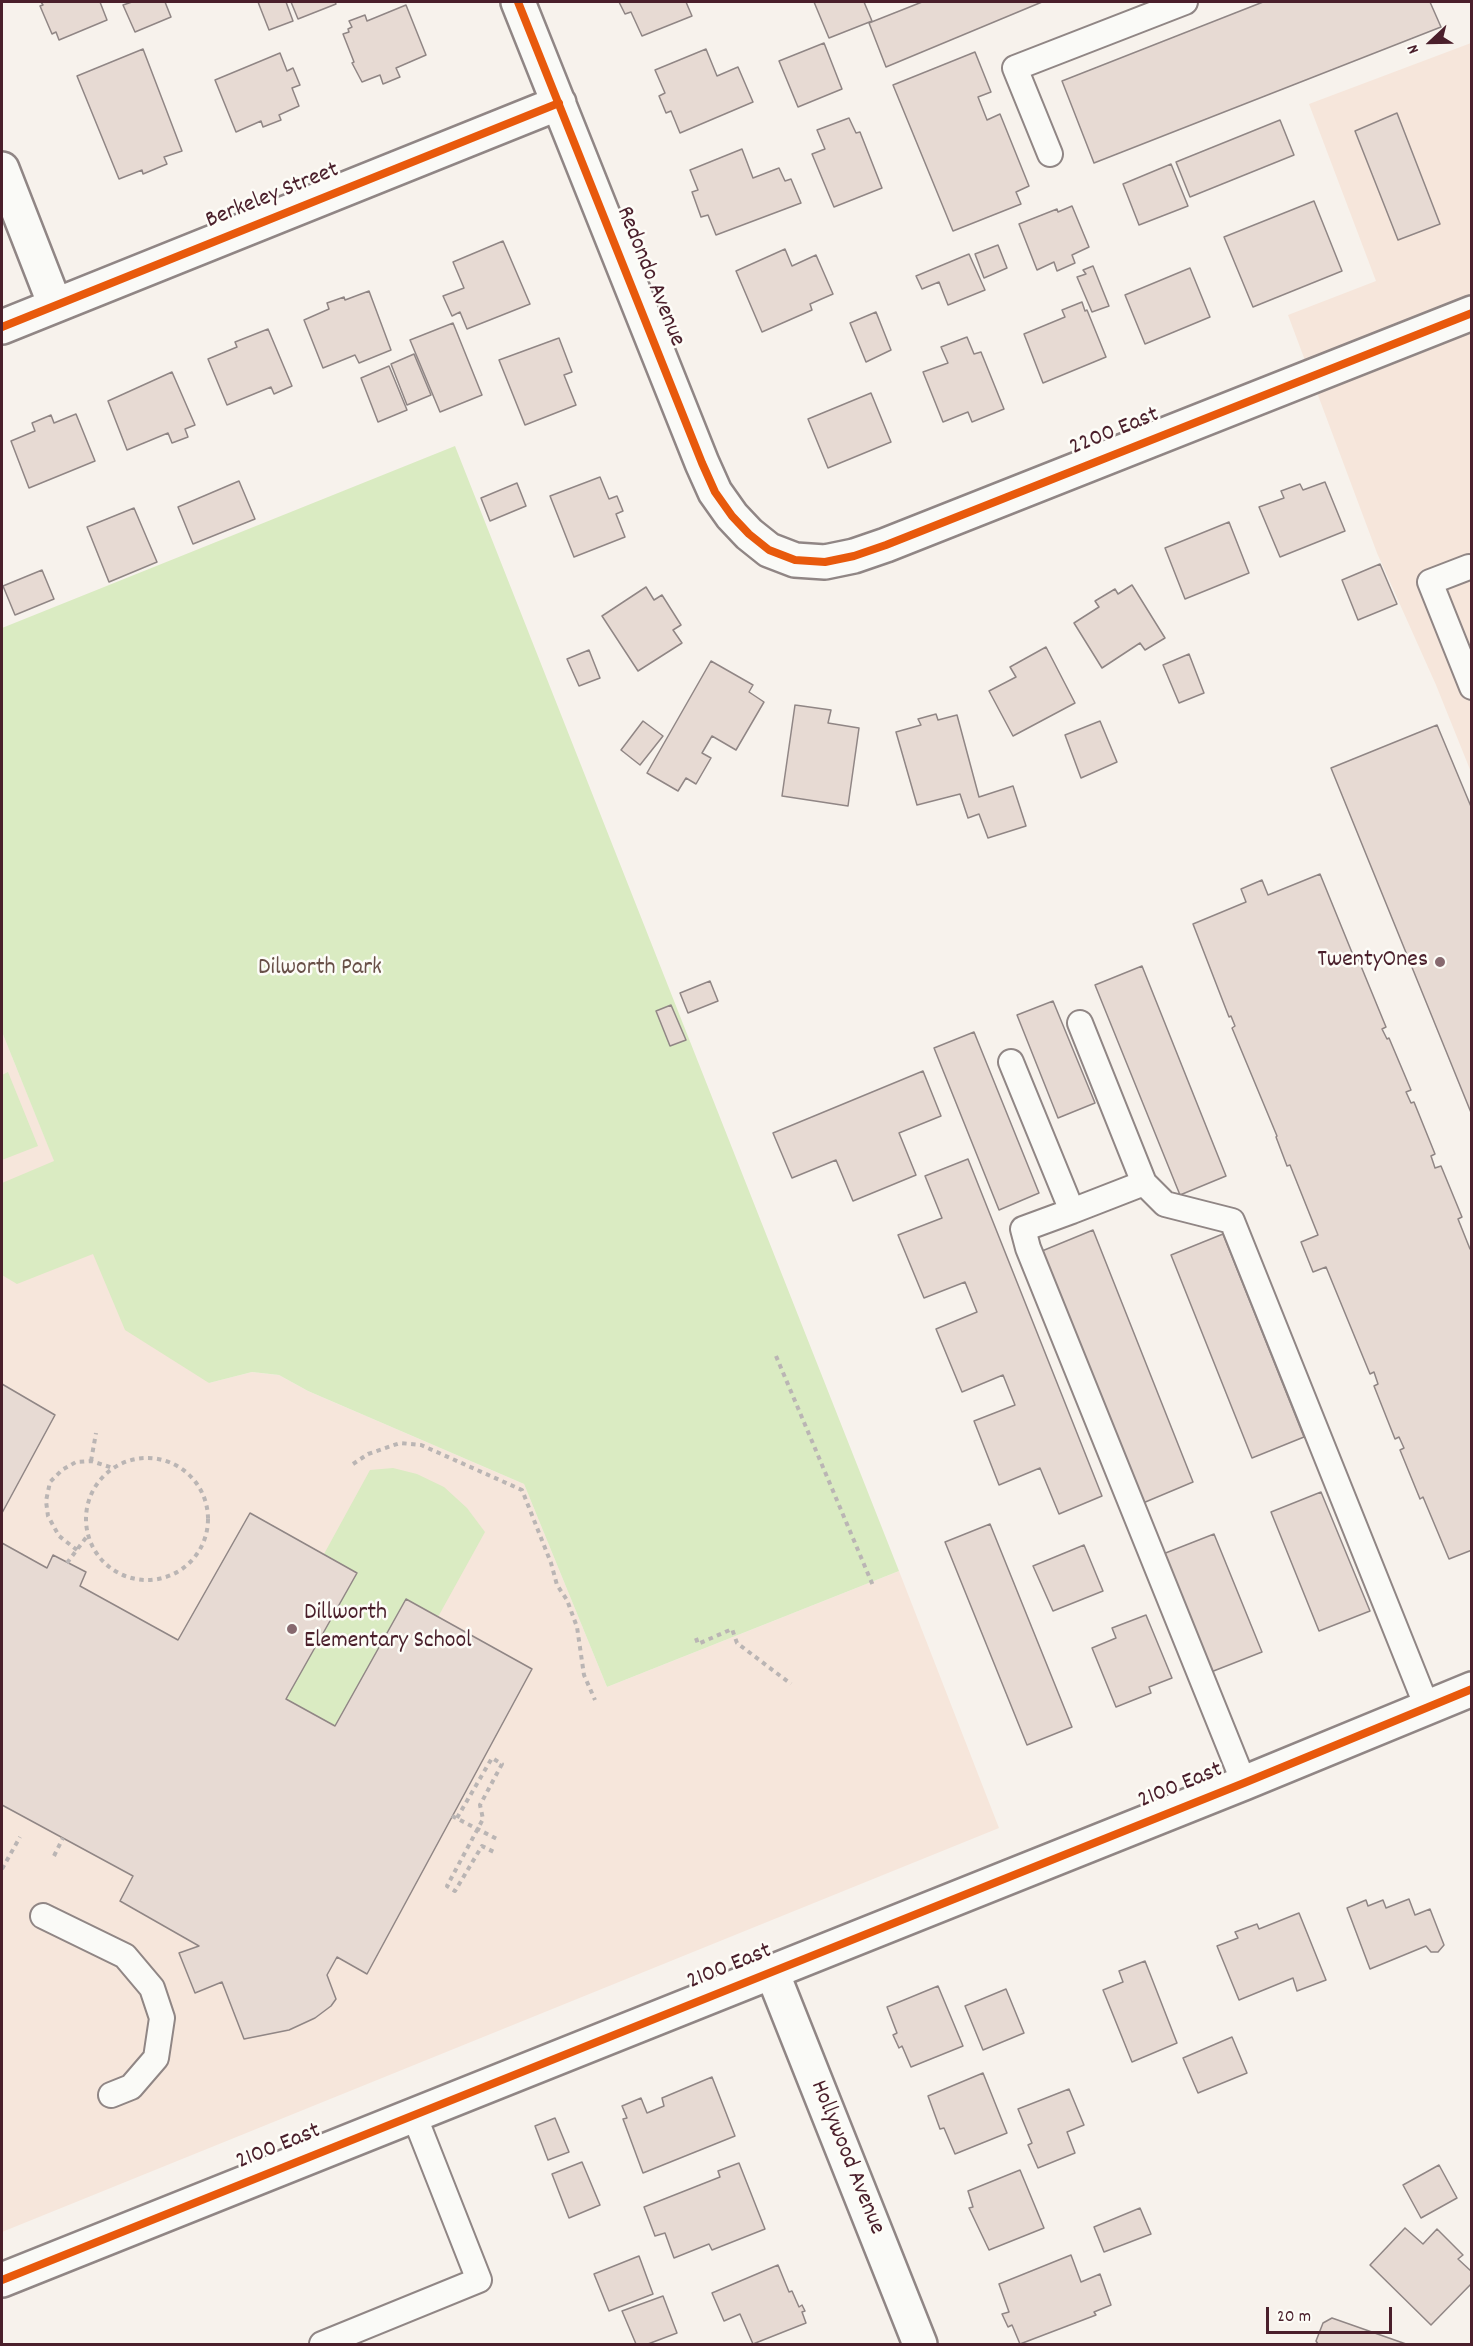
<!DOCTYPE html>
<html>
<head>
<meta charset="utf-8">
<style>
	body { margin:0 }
	#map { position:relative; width:1473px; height:2346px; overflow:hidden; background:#f7f2ec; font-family:Dekko,sans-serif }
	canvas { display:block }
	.frame { position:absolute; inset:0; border:3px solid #4a1f2b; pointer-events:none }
	.north { position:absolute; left:1401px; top:12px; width:60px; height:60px; -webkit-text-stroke:4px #fdfcf7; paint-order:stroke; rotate:248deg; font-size:16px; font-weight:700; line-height:24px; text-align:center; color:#4a1f2b }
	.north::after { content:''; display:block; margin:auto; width:21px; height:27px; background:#4a1f2b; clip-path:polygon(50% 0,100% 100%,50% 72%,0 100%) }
	.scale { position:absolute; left:1266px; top:2307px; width:126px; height:27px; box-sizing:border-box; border:3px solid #4a1f2b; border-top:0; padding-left:8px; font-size:18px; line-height:21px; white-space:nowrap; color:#4a1f2b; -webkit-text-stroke:4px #fdfcf7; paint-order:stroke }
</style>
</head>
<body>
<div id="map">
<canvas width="1473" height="2346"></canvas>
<div class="frame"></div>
<div class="north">N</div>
<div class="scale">20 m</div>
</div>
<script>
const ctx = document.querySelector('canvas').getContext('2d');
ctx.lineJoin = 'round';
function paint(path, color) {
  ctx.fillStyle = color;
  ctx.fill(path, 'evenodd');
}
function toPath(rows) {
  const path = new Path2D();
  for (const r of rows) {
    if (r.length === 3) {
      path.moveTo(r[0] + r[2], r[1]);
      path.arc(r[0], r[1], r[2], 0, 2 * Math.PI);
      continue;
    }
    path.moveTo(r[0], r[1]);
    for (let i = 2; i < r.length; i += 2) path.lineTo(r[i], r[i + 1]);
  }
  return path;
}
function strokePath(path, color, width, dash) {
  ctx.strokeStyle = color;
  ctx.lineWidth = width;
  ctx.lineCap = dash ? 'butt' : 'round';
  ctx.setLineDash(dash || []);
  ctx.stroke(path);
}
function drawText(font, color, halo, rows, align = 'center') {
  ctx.font = font + ' Dekko,sans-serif';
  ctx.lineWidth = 5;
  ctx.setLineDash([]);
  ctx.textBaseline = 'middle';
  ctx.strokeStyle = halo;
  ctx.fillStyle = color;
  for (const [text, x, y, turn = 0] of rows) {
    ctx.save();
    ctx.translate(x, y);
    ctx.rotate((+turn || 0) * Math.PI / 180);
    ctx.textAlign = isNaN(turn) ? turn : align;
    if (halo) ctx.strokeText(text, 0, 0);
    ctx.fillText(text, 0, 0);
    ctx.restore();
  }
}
paint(toPath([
	[1471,43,1471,772,1436,685,1377,553,1288,315,1376,281,1309,104],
	[2,1032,54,1160,209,1383,252,1372,279,1375,308,1391,524,1484,607,1687,899,1571,999,1828,2,2232]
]), '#f6e6db');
paint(toPath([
	[455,446,899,1571,607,1687,524,1484,308,1391,279,1375,252,1372,209,1383,125,1330,93,1254,17,1284,2,1275,2,1183,54,1161,2,1032,2,628],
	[8,1072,38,1146,2,1160,2,1075],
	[393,1468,417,1474,444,1487,467,1508,485,1532,438,1617,406,1599,335,1726,286,1699,357,1573,324,1554,370,1470]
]), '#daebc2');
const building = toPath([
	[41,2,100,2,107,20,59,40,56,32,52,34,40,6,43,5,41,2],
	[132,2,165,2,171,17,135,32,123,5,132,2],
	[258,2,286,2,293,21,269,30,258,2],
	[291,2,335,2,336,4,298,19,291,2],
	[619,2,686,2,692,16,642,36,631,12,625,14,619,2],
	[814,2,864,2,872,21,829,38,814,2],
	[922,2,1042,2,886,67,869,23,922,2],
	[1263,2,1430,2,1441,27,1094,163,1062,81,1263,2],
	[406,5,426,55,396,68,400,77,383,84,380,75,362,82,352,63,354,62,343,34,349,32,348,29,352,27,349,21,365,15,367,21,406,5],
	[824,43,842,89,798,107,779,61,824,43],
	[143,49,182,151,164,157,167,164,143,174,142,170,119,179,77,76,143,49],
	[706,49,717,76,738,67,753,102,680,133,671,111,666,113,659,96,665,93,655,70,706,49],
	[975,52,991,92,978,97,987,120,1000,114,1029,186,1016,192,1021,204,953,231,893,85,975,52],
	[280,53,287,71,293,68,300,85,292,88,299,106,279,115,281,120,263,127,261,121,236,132,215,80,280,53],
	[1397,113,1440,224,1398,240,1355,131,1397,113],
	[849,118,856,133,860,132,882,188,834,207,812,154,825,149,817,130,849,118],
	[1280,120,1294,155,1190,197,1176,162,1280,120],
	[742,149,753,178,779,168,785,181,791,179,801,203,716,235,708,215,701,217,692,192,698,190,690,170,742,149],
	[1171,164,1188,206,1139,225,1123,184,1171,164],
	[1314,201,1342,271,1253,307,1224,237,1314,201],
	[1072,206,1089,247,1072,255,1075,263,1057,271,1054,262,1037,270,1019,224,1057,209,1058,212,1072,206],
	[503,241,530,304,467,329,460,312,452,316,443,296,464,288,453,262,503,241],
	[998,245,1007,268,984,278,975,254,998,245],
	[785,249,792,266,816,255,833,294,810,304,812,310,762,332,736,271,785,249],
	[969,254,985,290,948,305,939,282,922,289,916,276,969,254],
	[1093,266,1109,306,1092,312,1077,277,1086,274,1083,270,1093,266],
	[1190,268,1210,317,1145,344,1125,295,1190,268],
	[369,291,391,350,359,363,355,355,323,368,304,320,329,309,327,303,344,297,345,300,369,291],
	[1082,302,1085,311,1087,310,1106,357,1043,383,1024,334,1065,317,1062,310,1082,302],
	[876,312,891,350,866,362,850,323,876,312],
	[453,323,482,395,440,412,410,340,453,323],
	[268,329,292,386,274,394,271,387,227,405,208,359,237,347,235,342,268,329],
	[967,337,974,354,981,352,1004,409,972,422,968,412,943,422,923,372,948,363,941,347,967,337],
	[559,338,572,372,564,375,576,405,525,425,499,360,559,338],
	[414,354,431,395,407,405,391,364,414,354],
	[389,366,407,410,378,422,361,378,389,366],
	[172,372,195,425,185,429,188,437,172,443,168,433,127,450,108,401,172,372],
	[871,393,891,442,828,468,808,419,871,393],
	[76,414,95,461,29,488,11,441,35,431,32,423,51,415,54,423,76,414],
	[600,477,609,499,617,496,623,511,616,514,625,537,574,557,550,496,600,477],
	[239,481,255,519,193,544,178,507,239,481],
	[1325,482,1345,531,1280,557,1259,507,1284,498,1281,491,1300,484,1303,490,1325,482],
	[517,483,526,506,490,521,481,498,517,483],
	[134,508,157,562,109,582,87,527,134,508],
	[1229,522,1249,573,1185,599,1165,548,1229,522],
	[1380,564,1397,604,1358,620,1342,580,1380,564],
	[42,570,54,599,15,615,3,586,42,570],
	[1132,585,1165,638,1145,650,1140,643,1102,668,1074,623,1099,607,1095,601,1115,589,1118,594,1132,585],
	[646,587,654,600,662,595,681,625,673,630,682,643,638,671,602,616,646,587],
	[1046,647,1075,703,1013,736,989,691,1016,677,1010,667,1046,647],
	[589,650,600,678,579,686,567,659,589,650],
	[1189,654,1204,693,1179,703,1163,665,1189,654],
	[711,661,753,685,749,692,764,702,736,750,712,736,702,753,711,758,696,784,686,778,678,791,647,773,711,661],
	[795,705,831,710,828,723,859,728,848,806,782,796,795,705],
	[936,714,938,720,957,715,979,797,1013,786,1026,826,988,838,979,814,968,818,960,794,917,805,896,732,921,725,918,719,936,714],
	[643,721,663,736,640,765,621,750,643,721],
	[1100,721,1117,762,1081,778,1065,735,1100,721],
	[1437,725,1472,809,1472,1115,1331,768,1437,725],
	[1320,874,1353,955,1356,954,1386,1027,1382,1029,1387,1039,1389,1038,1411,1090,1406,1092,1411,1103,1414,1102,1435,1154,1431,1156,1435,1168,1441,1166,1462,1217,1458,1219,1470,1249,1472,1248,1472,1550,1449,1559,1423,1497,1420,1499,1400,1450,1404,1448,1399,1437,1395,1439,1374,1386,1378,1384,1374,1372,1370,1374,1326,1267,1313,1272,1301,1242,1318,1235,1290,1165,1287,1166,1276,1137,1277,1136,1232,1028,1235,1026,1231,1016,1229,1017,1193,924,1246,902,1241,889,1262,880,1268,895,1320,874],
	[1142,966,1226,1176,1180,1195,1095,985,1142,966],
	[710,981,718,1001,688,1013,680,993,710,981],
	[1053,1001,1095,1103,1058,1118,1017,1015,1053,1001],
	[671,1005,686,1040,670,1046,656,1011,671,1005],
	[974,1032,1039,1193,999,1210,934,1048,974,1032],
	[923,1071,941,1116,899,1133,916,1175,853,1201,836,1160,792,1178,773,1133,923,1071],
	[968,1159,1102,1496,1059,1514,1040,1468,999,1485,974,1421,1015,1405,1003,1375,962,1392,936,1329,977,1312,965,1282,924,1298,898,1235,942,1218,925,1176,968,1159],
	[1093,1230,1193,1482,1143,1503,1042,1251,1093,1230],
	[1223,1234,1304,1437,1252,1458,1171,1255,1223,1234],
	[2,1384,55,1415,2,1513,2,1384],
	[1321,1492,1370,1611,1319,1631,1271,1512,1321,1492],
	[250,1513,357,1573,286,1699,335,1726,406,1599,532,1669,367,1974,337,1957,327,1975,336,1999,331,2006,315,2018,289,2030,244,2039,222,1982,195,1993,179,1953,199,1946,120,1901,133,1876,2,1805,2,1543,47,1568,53,1555,86,1572,80,1586,178,1640,250,1513],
	[990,1524,1072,1727,1027,1745,945,1542,990,1524],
	[1214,1534,1262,1652,1211,1672,1163,1554,1214,1534],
	[1084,1545,1103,1591,1053,1611,1033,1566,1084,1545],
	[1146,1615,1172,1678,1149,1687,1151,1693,1116,1707,1092,1648,1116,1638,1112,1628,1146,1615],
	[1409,1899,1415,1915,1430,1909,1444,1945,1438,1952,1431,1952,1426,1946,1370,1969,1347,1908,1366,1900,1368,1906,1383,1900,1386,1908,1409,1899],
	[1299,1913,1326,1980,1297,1991,1293,1978,1239,2000,1217,1946,1238,1938,1235,1932,1257,1924,1259,1929,1299,1913],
	[1145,1961,1177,2043,1132,2062,1103,1990,1123,1982,1119,1971,1145,1961],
	[938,1986,963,2046,911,2067,902,2046,899,2048,893,2035,897,2033,887,2007,938,1986],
	[1006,1989,1024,2033,983,2050,965,2006,1006,1989],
	[1232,2037,1247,2073,1198,2093,1183,2058,1232,2037],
	[983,2073,1007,2133,955,2154,944,2128,940,2129,928,2096,983,2073],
	[712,2077,735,2136,643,2173,623,2119,627,2118,622,2106,641,2098,647,2113,664,2106,662,2098,712,2077],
	[1069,2089,1084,2125,1067,2132,1075,2153,1038,2168,1028,2145,1032,2143,1018,2109,1069,2089],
	[555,2118,569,2152,548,2160,535,2126,555,2118],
	[582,2162,600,2205,569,2218,552,2174,582,2162],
	[739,2163,765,2229,712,2250,709,2244,674,2258,665,2233,655,2236,644,2207,720,2177,718,2171,739,2163],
	[1439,2165,1457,2198,1421,2218,1403,2185,1439,2165],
	[1020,2170,1044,2228,989,2250,969,2208,973,2207,968,2191,1020,2170],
	[1140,2208,1151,2234,1104,2252,1094,2227,1140,2208],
	[1405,2228,1423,2244,1437,2229,1463,2255,1458,2259,1472,2272,1472,2283,1431,2325,1370,2265,1405,2228],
	[1071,2255,1081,2282,1100,2274,1111,2305,1094,2312,1096,2315,1020,2344,1012,2325,1008,2327,1002,2314,1009,2312,999,2284,1071,2255],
	[639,2256,653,2294,609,2311,594,2274,639,2256],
	[778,2265,789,2292,792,2291,799,2307,802,2305,805,2311,802,2312,806,2323,753,2344,740,2314,724,2321,712,2293,778,2265],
	[663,2296,677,2333,648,2344,636,2344,622,2311,663,2296],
	[1332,2318,1406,2344,1318,2344,1316,2341,1323,2323,1332,2318]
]);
paint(building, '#e7dad3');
strokePath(building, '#908685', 1.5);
const lane = toPath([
	[1050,154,1015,68,1185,2],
	[1469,567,1430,582,1472,687],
	[1080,1023,1144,1183],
	[1011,1062,1072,1211,1144,1183,1165,1204,1232,1221,1427,1707],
	[1072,1211,1023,1229,1028,1248,1244,1783],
	[43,1916,125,1956,152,1988,162,2018,156,2058,131,2087,111,2095],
	[322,2344,479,2280,414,2115]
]);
const street = toPath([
	[518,2,702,463,715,492,732,516,749,534,769,550,795,560,825,562,854,556,886,545,1472,313],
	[2,169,55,305],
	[2,327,559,103],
	[772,1972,920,2344]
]);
const secondary = toPath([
	[2,2280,1244,1783,1472,1689]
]);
strokePath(lane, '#908685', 28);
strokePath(street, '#908685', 38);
strokePath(secondary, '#908685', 38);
strokePath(toPath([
	[776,1356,874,1588],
	[147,1519,61],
	[91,1461,96,1433],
	[353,1464,368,1454,400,1443,421,1445,522,1490,551,1563,557,1585,567,1600,577,1627,584,1675,595,1700],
	[77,1550,59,1536,48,1516,46,1501,50,1482,62,1470,76,1462,91,1461,113,1468],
	[67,1563,88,1535],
	[696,1638,698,1644,732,1629,737,1643,791,1684],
	[452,1816,499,1840],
	[457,1818,492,1758,502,1764,480,1805,483,1819,447,1886,455,1891,482,1846,494,1852],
	[54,1856,63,1838],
	[2,1869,20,1837]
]), '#bab5b4', 4, [4.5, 4.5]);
strokePath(lane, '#fafaf7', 24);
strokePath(street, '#fafaf7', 33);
strokePath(secondary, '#fafaf7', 33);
strokePath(toPath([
	[518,2,702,463,715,492,732,516,749,534,769,550,795,560,825,562,854,556,886,545,1472,313],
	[2,327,559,103],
	[2,2280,1244,1783,1472,1689]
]), '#e8590c', 8);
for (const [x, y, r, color] of [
	[1440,962,6,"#87696f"],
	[292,1629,6,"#87696f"]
]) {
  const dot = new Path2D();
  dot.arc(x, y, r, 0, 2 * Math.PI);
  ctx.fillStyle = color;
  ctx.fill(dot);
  strokePath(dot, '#fdfcf7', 2);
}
drawText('24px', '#4a1f2b', '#fdfcf7', [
	["Berkeley Street",273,197,-22],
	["Redondo Avenue",649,277,68],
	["2200 East",1115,433,-22],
	["2100 East",1181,1787,-22],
	["2100 East",730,1968,-22],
	["2100 East",279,2148,-22],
	["Hollywood Avenue",846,2158,68]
]);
drawText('24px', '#4a1f2b', '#fdfcf7', [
	["TwentyOnes",1428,962],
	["Dillworth",304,1615,"left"],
	["Elementary School",304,1643,"left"]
], 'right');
drawText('24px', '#685048', '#fdfcf7', [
	["Dilworth Park",320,970]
]);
</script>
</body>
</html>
